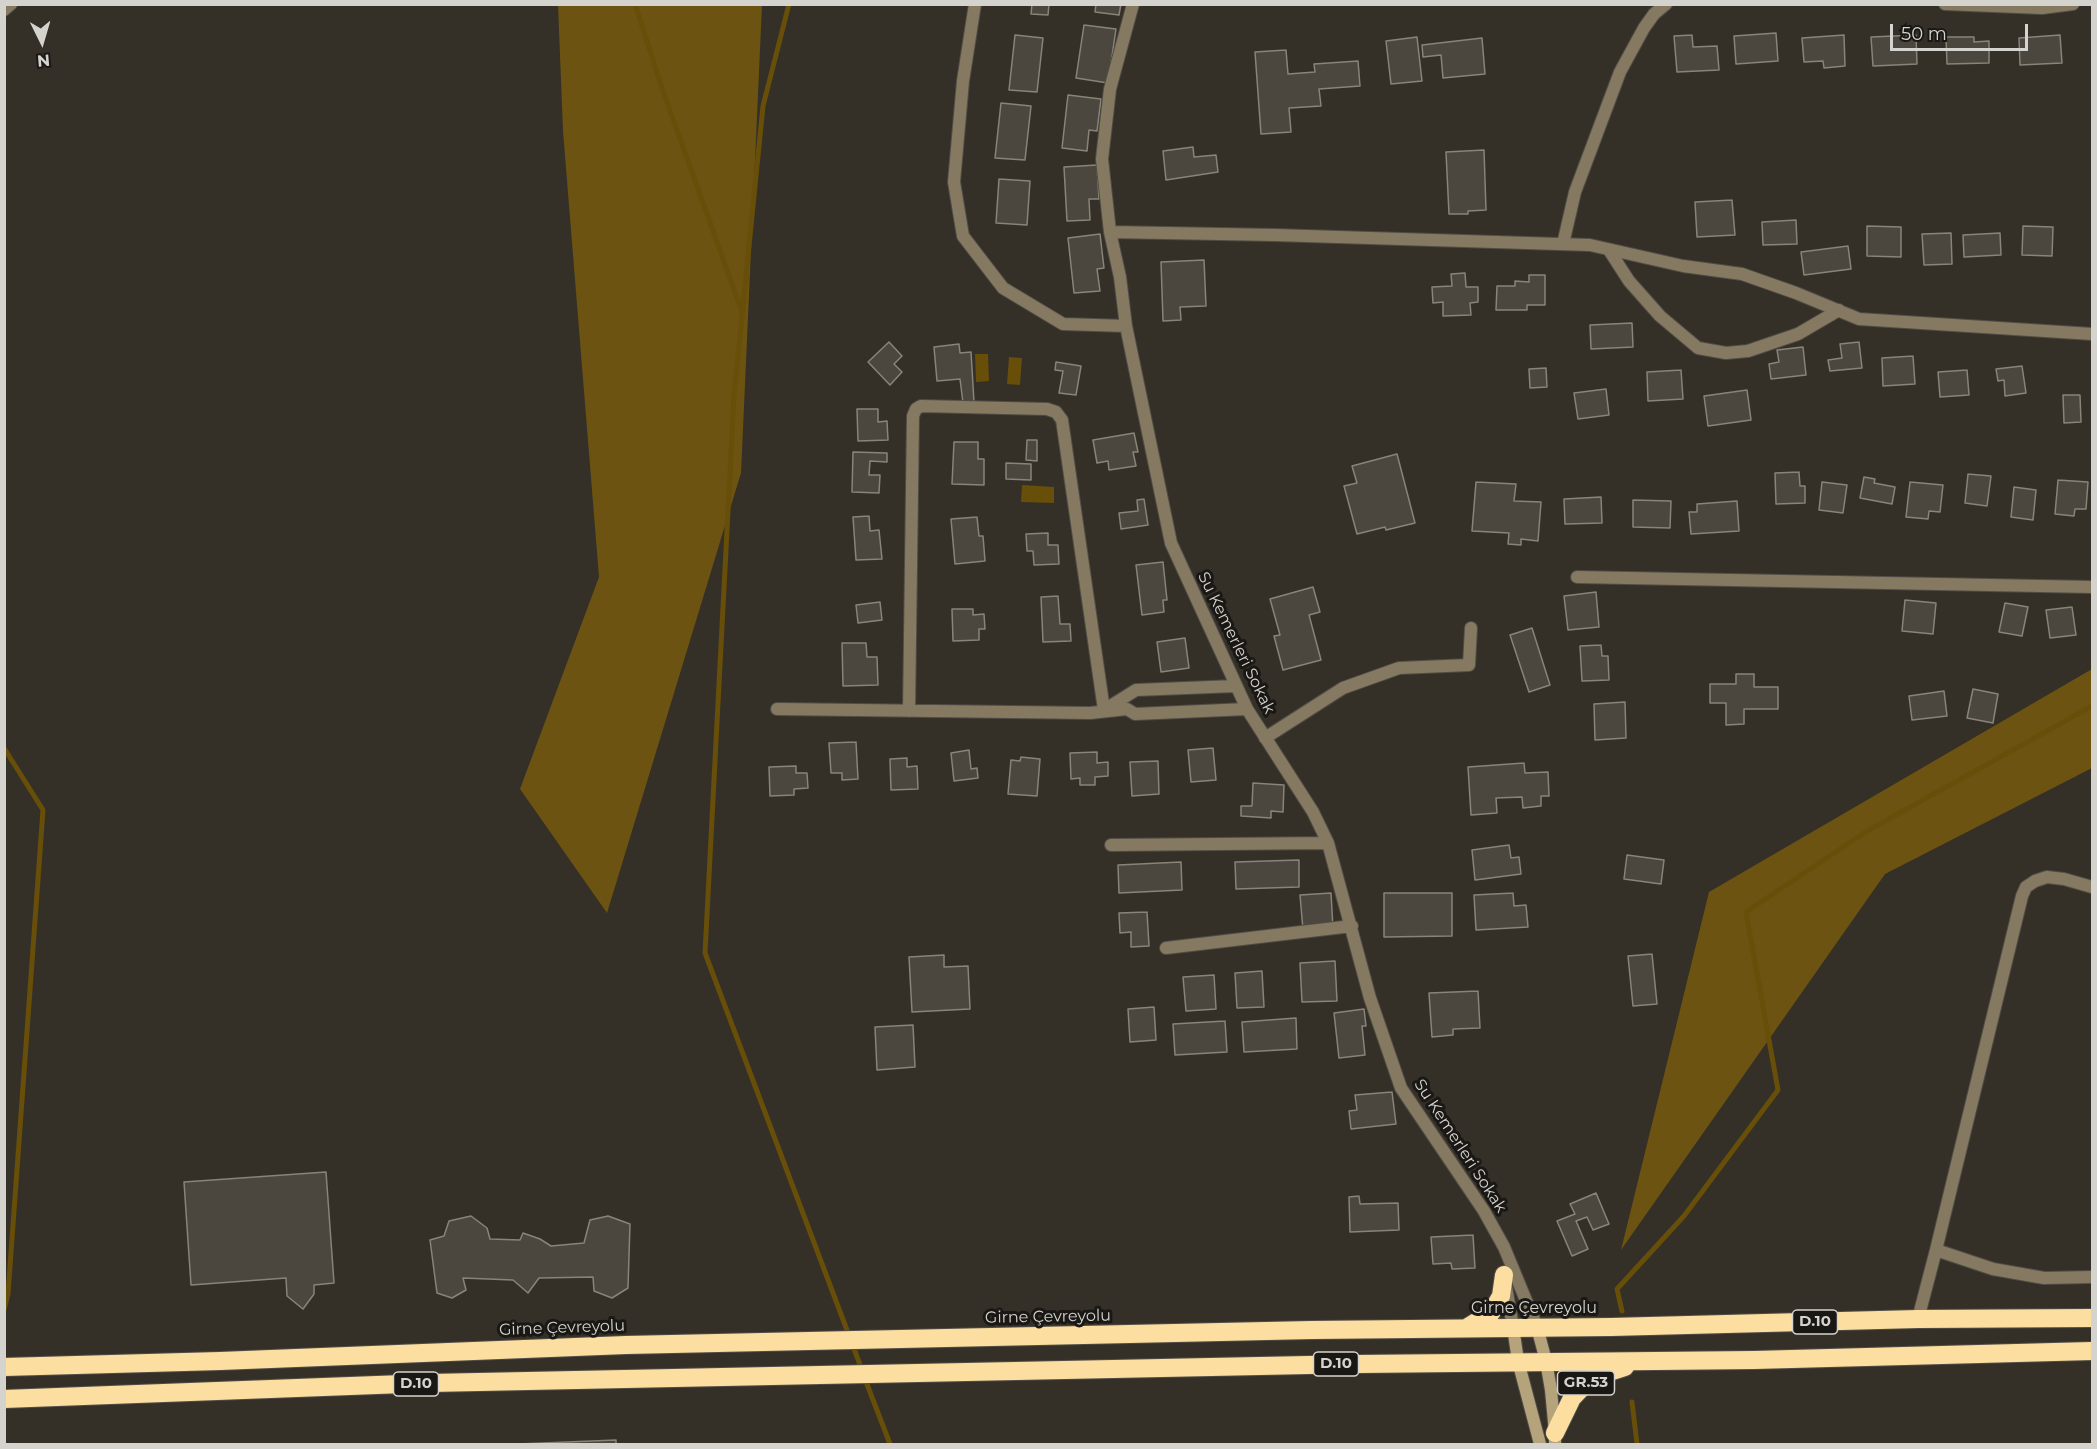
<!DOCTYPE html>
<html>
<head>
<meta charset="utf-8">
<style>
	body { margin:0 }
	#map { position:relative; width:2097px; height:1449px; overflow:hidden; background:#343028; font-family:Montserrat,sans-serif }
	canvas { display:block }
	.frame { position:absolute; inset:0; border:6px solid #d5d3cd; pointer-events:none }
	.north { position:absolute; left:12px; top:12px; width:60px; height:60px; -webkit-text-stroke:4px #1a1815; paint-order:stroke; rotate:175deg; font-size:16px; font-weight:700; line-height:24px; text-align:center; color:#d5d3cd }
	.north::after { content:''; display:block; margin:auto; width:21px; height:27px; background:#d5d3cd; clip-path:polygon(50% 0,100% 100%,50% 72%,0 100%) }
	.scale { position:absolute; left:1890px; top:24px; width:138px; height:27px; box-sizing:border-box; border:3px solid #d5d3cd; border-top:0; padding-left:8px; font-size:18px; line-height:21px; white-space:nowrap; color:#d5d3cd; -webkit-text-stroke:4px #1a1815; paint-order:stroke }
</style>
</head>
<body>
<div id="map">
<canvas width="2097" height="1449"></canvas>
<div class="frame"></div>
<div class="north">N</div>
<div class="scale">50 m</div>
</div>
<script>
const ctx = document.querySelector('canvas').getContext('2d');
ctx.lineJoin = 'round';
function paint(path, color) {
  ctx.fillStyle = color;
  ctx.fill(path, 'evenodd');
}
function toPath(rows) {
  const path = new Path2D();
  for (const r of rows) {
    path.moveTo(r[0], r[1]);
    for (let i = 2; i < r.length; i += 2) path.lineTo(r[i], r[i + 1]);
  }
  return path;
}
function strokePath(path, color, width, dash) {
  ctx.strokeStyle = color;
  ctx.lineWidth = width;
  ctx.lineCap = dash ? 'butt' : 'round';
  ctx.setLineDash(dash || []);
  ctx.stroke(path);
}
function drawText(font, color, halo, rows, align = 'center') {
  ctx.font = font + ' Montserrat,sans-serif';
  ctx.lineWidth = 6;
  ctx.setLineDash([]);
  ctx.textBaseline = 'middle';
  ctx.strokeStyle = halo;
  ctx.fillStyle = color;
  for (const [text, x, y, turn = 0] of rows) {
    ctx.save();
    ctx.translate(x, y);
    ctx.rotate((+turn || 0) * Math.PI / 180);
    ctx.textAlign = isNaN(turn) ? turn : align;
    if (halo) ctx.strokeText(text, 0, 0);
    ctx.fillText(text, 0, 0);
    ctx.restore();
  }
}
paint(toPath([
	[558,5,762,5,741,473,607,913,520,789,599,577,563,131],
	[2092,669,2092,768,1885,874,1621,1250,1709,892]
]), '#6c5311');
paint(toPath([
	[975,354,988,354,989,381,976,382],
	[1009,357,1022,358,1020,385,1007,384],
	[1022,485,1054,487,1054,503,1021,502]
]), '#674e09');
strokePath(toPath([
	[635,4,663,91,742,312],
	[789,4,763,106,734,396,705,953,862,1370],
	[4,748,43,810,8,1294,4,1310],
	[1622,1311,1617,1289,1684,1216,1778,1090,1746,912,1867,831,2092,706],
	[865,1379,890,1444],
	[1632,1402,1637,1444]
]), '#674e09', 5);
const building = toPath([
	[1032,4,1049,4,1048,15,1031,14,1032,4],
	[1096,4,1121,4,1119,15,1095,12,1096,4],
	[1084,25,1116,29,1108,83,1076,78,1084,25],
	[1776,33,1778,61,1736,64,1734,36,1776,33],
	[1015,35,1043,38,1037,92,1009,90,1015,35],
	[1692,35,1693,47,1717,46,1719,70,1677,72,1674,36,1692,35],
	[1844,35,1845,66,1824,68,1823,61,1804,62,1802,38,1844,35],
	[1916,35,1917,64,1873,66,1871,37,1916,35],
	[2060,35,2062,63,2020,65,2019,38,2060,35],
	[1417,37,1422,81,1391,84,1386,41,1417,37],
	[1946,37,1974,37,1974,42,1989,41,1989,63,1947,64,1946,37],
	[1482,38,1485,74,1443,78,1441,55,1423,57,1422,45,1482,38],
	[1286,50,1288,74,1315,72,1314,64,1358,61,1360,86,1319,89,1321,106,1289,108,1291,132,1261,134,1255,52,1286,50],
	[1068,95,1101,99,1097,131,1089,130,1087,151,1062,148,1068,95],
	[1001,103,1031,106,1025,160,995,158,1001,103],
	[1193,147,1194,157,1216,155,1218,172,1166,180,1163,151,1193,147],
	[1484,150,1486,210,1468,211,1468,214,1449,214,1446,152,1484,150],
	[1097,165,1099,199,1089,199,1090,220,1067,221,1064,167,1097,165],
	[999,179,1030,181,1027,225,996,223,999,179],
	[1732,200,1735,235,1697,237,1695,202,1732,200],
	[1796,220,1797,244,1763,245,1762,222,1796,220],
	[1867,226,1901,227,1901,257,1867,256,1867,226],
	[2023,226,2053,227,2052,256,2022,255,2023,226],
	[1951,233,1952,264,1924,265,1922,234,1951,233],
	[2000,233,2001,255,1964,257,1963,235,2000,233],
	[1100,234,1104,268,1097,269,1100,291,1074,293,1068,238,1100,234],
	[1848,246,1851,269,1804,275,1801,252,1848,246],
	[1204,260,1206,306,1180,307,1181,320,1163,321,1161,262,1204,260],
	[1465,273,1466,287,1478,287,1478,302,1470,303,1471,315,1443,316,1443,302,1433,303,1432,287,1452,286,1451,274,1465,273],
	[1529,275,1545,275,1545,305,1527,305,1527,310,1496,310,1497,286,1515,286,1515,281,1529,282,1529,275],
	[1632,323,1633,347,1591,349,1590,325,1632,323],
	[889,342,902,356,894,364,902,372,890,385,868,362,889,342],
	[1859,342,1862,368,1830,371,1828,360,1842,358,1840,344,1859,342],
	[959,344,960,353,971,352,974,402,963,403,960,379,937,381,934,347,959,344],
	[1803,347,1806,375,1771,379,1769,364,1779,362,1777,350,1803,347],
	[1913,356,1915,384,1883,386,1882,358,1913,356],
	[1056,362,1081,366,1076,395,1059,393,1063,371,1055,370,1056,362],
	[2022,366,2026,393,2005,396,2004,380,1998,381,1996,369,2022,366],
	[1546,368,1547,387,1530,388,1529,369,1546,368],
	[1681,370,1683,399,1648,401,1647,372,1681,370],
	[1967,370,1969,395,1940,397,1938,372,1967,370],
	[1606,389,1609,415,1578,419,1574,393,1606,389],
	[1747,390,1751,420,1708,426,1704,396,1747,390],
	[2063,395,2080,395,2081,422,2064,423,2063,395],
	[857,409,878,409,878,422,887,421,888,440,858,441,857,409],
	[1134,433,1138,452,1133,452,1136,466,1109,470,1108,461,1097,463,1093,440,1134,433],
	[1027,440,1037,440,1037,461,1026,460,1027,440],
	[954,442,978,442,978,459,984,459,984,485,952,484,954,442],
	[853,452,887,453,887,462,870,461,869,475,880,475,879,493,852,492,853,452],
	[1397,454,1415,523,1386,530,1385,527,1357,534,1344,486,1357,483,1352,466,1397,454],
	[1006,463,1031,464,1031,480,1006,479,1006,463],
	[1799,472,1800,486,1805,486,1805,503,1776,504,1775,473,1799,472],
	[1968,474,1991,476,1987,506,1965,503,1968,474],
	[1864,477,1875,479,1874,483,1895,487,1892,504,1860,498,1864,477],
	[2058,480,2088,482,2086,509,2075,509,2074,516,2055,514,2058,480],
	[1476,482,1516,484,1514,501,1541,502,1538,541,1521,539,1521,545,1508,544,1509,533,1472,531,1476,482],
	[1822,482,1847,485,1843,513,1819,510,1822,482],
	[1910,482,1943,485,1940,512,1929,511,1928,519,1906,517,1910,482],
	[2014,487,2036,490,2033,520,2011,517,2014,487],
	[1601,497,1602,523,1565,524,1564,499,1601,497],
	[1144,499,1148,525,1121,529,1119,513,1138,511,1137,500,1144,499],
	[1633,500,1671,501,1670,528,1633,527,1633,500],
	[1737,501,1739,531,1691,534,1689,512,1697,512,1697,504,1737,501],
	[869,516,870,531,879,530,882,559,856,560,853,517,869,516],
	[977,517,979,536,983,536,985,561,955,564,951,519,977,517],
	[1048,533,1048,545,1058,545,1059,564,1034,565,1033,551,1027,551,1026,534,1048,533],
	[1163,562,1167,600,1163,600,1164,612,1142,615,1136,565,1163,562],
	[1313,587,1320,612,1309,615,1321,660,1283,670,1274,636,1280,635,1270,599,1313,587],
	[1596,592,1599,627,1568,630,1564,596,1596,592],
	[1058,596,1060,624,1070,624,1071,641,1043,642,1041,597,1058,596],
	[1905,600,1936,603,1933,634,1902,631,1905,600],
	[880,602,882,620,858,623,856,605,880,602],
	[2005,603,2028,607,2022,636,1999,632,2005,603],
	[2072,607,2076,635,2050,638,2046,610,2072,607],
	[952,609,973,609,973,615,984,614,985,629,979,629,979,640,953,641,952,609],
	[1532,628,1550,685,1529,692,1510,635,1532,628],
	[1185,638,1189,668,1161,672,1157,642,1185,638],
	[842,643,866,643,867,657,877,657,878,685,843,686,842,643],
	[1601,645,1602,656,1608,656,1609,680,1582,681,1580,646,1601,645],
	[1736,674,1754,674,1754,687,1778,687,1778,709,1744,709,1744,724,1726,725,1726,703,1710,703,1710,684,1736,684,1736,674],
	[1973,689,1998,694,1993,723,1967,718,1973,689],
	[1944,691,1947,716,1912,720,1909,696,1944,691],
	[1625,702,1626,738,1595,740,1594,704,1625,702],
	[856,742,858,779,842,780,842,773,831,773,829,743,856,742],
	[1213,748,1216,780,1191,782,1188,750,1213,748],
	[969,750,971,769,977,768,978,778,954,781,951,753,969,750],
	[1097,752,1097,763,1108,762,1108,776,1095,777,1095,785,1080,785,1080,778,1071,779,1070,753,1097,752],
	[1021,757,1040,759,1037,796,1008,794,1011,760,1020,761,1021,757],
	[907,758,907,767,917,766,918,789,891,790,890,759,907,758],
	[1158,761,1159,794,1132,796,1130,762,1158,761],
	[1524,763,1525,773,1548,772,1549,796,1541,796,1541,806,1523,808,1522,797,1496,798,1497,813,1471,815,1468,767,1524,763],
	[796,766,796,773,807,773,808,788,794,789,794,795,770,796,769,767,796,766],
	[1253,783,1284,785,1283,812,1271,811,1271,818,1241,816,1241,806,1252,806,1253,783],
	[1509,845,1511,858,1519,857,1521,874,1475,880,1472,850,1509,845],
	[1627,855,1664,860,1661,884,1624,879,1627,855],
	[1299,860,1299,887,1236,889,1235,862,1299,860],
	[1181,862,1182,890,1119,893,1118,865,1181,862],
	[1331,893,1333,928,1303,930,1300,895,1331,893],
	[1384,893,1452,893,1452,936,1384,937,1384,893],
	[1513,893,1514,906,1526,905,1528,927,1476,930,1474,895,1513,893],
	[1147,912,1149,946,1131,947,1131,932,1120,933,1119,913,1147,912],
	[1652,954,1657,1004,1633,1006,1628,956,1652,954],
	[944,955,944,967,968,966,970,1009,912,1012,909,957,944,955],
	[1335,961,1337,1001,1302,1002,1300,963,1335,961],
	[1262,971,1264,1007,1237,1008,1235,973,1262,971],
	[1214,975,1216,1009,1186,1011,1183,977,1214,975],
	[1478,991,1480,1028,1453,1029,1453,1035,1432,1037,1429,993,1478,991],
	[1154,1007,1156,1040,1130,1042,1128,1009,1154,1007],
	[1364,1009,1366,1026,1362,1026,1365,1055,1339,1058,1334,1013,1364,1009],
	[1296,1018,1297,1049,1244,1052,1242,1022,1296,1018],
	[1225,1021,1227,1052,1175,1055,1173,1024,1225,1021],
	[913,1025,915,1067,877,1070,875,1027,913,1025],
	[1392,1092,1396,1124,1351,1129,1349,1111,1357,1110,1355,1095,1392,1092],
	[326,1172,334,1283,314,1285,314,1294,303,1309,287,1296,286,1278,191,1285,184,1182,326,1172],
	[1596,1193,1609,1224,1593,1230,1587,1217,1576,1221,1588,1249,1572,1256,1557,1221,1575,1214,1570,1204,1596,1193],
	[1359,1196,1360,1204,1398,1203,1399,1230,1350,1232,1349,1197,1359,1196],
	[471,1216,487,1228,490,1239,520,1240,523,1233,540,1239,551,1246,584,1243,590,1220,608,1216,630,1224,628,1288,612,1298,594,1291,593,1277,539,1278,528,1293,513,1280,463,1278,466,1290,452,1298,437,1293,430,1240,444,1236,449,1221,471,1216],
	[1473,1235,1475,1268,1452,1269,1451,1263,1433,1264,1431,1237,1473,1235],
	[616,1440,616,1444,518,1444,616,1440]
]);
paint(building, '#4b473e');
strokePath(building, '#88847a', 1.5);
const street = toPath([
	[975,4,963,81,954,182,963,236,1003,288,1063,324,1126,326],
	[1133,4,1110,89,1102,159,1110,232,1120,277,1126,326,1171,543,1247,709,1313,812,1328,843,1370,998,1401,1088,1484,1211,1504,1247,1537,1327],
	[1945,4,2042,8,2073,4],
	[4,10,11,4],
	[1110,232,1275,235,1590,245,1683,266,1742,274,1796,293,1859,319,2092,334],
	[1563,244,1575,192,1620,72,1644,28,1654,14,1666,4],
	[1609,250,1629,281,1660,316,1698,348,1726,353,1748,351,1798,334,1839,310],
	[1577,577,2092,587],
	[777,709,1090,713,1127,709,1135,714,1247,709],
	[909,711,913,416,916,409,921,406,1047,409,1056,412,1062,420,1104,710,1136,690,1236,686],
	[1265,738,1343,688,1399,668,1469,665,1471,628],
	[1111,845,1328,843],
	[1166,948,1352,926],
	[1936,1250,1993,1269,2044,1278,2092,1277],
	[1506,1287,1513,1327],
	[1918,1319,1936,1250,2022,896,2026,887,2035,881,2047,877,2064,879,2092,887]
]);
const secondary = toPath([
	[1513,1327,1518,1361,1540,1444],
	[1537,1327,1546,1361,1551,1390,1555,1433,1555,1444]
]);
const highway = toPath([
	[1468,1327,1491,1313,1501,1296,1504,1275],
	[4,1367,220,1361,626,1345,1312,1330,1611,1327,1918,1319,2092,1318],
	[4,1399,430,1383,1357,1364,1754,1360,2092,1351],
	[1555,1433,1572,1398,1591,1378,1625,1367]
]);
strokePath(street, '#514d46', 14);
strokePath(secondary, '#514d46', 14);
strokePath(highway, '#514d46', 20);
strokePath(street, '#857a61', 12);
strokePath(secondary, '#b5a37b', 12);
strokePath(highway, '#fcdfa0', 18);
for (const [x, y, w] of [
	[1815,1322,45],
	[1336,1364,45],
	[1586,1383,57],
	[416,1384,45]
]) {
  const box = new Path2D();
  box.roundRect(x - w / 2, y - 12, w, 24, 4.5);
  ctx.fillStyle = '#1a1815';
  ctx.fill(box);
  strokePath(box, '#d5d3cd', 1.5);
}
drawText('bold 15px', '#d5d3cd', null, [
	["D.10",1815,1322],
	["D.10",1336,1364],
	["GR.53",1586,1383],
	["D.10",416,1384]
]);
drawText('16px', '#d5d3cd', '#1a1815', [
	["Su Kemerleri Sokak",1236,643,64],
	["Su Kemerleri Sokak",1460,1146,57],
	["Girne Çevreyolu",1534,1308],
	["Girne Çevreyolu",1048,1317,-1],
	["Girne Çevreyolu",562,1328,-2]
]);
</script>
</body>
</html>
